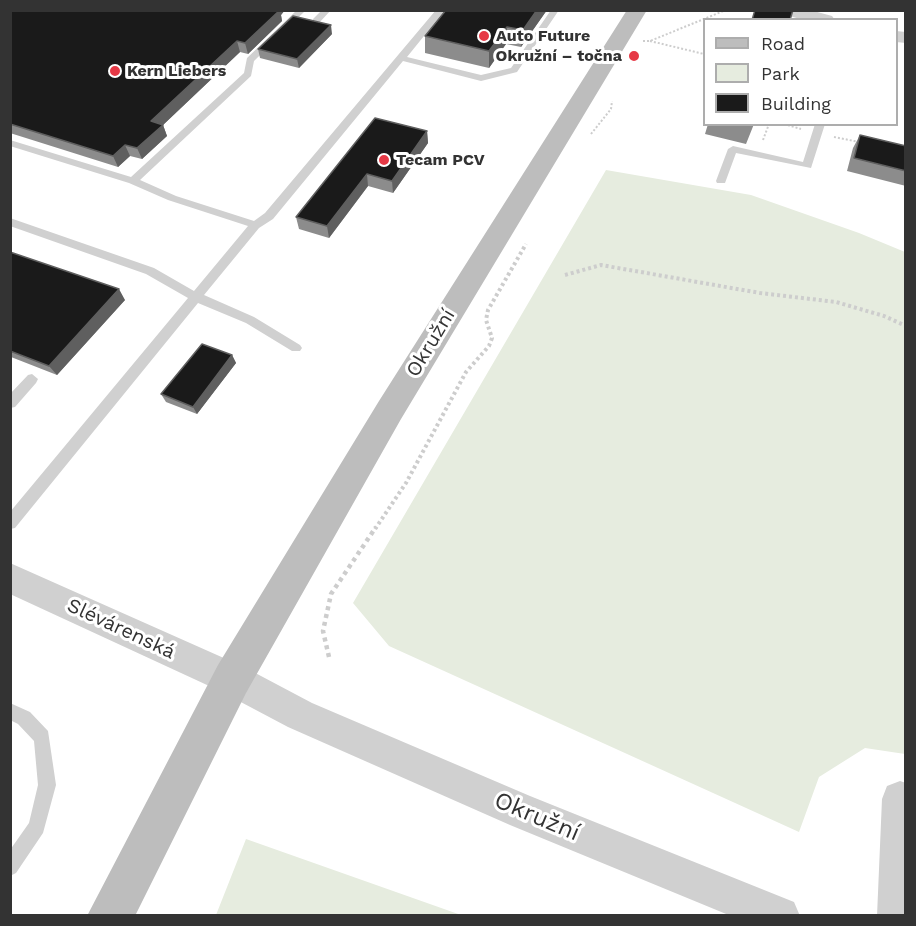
<!DOCTYPE html>
<html>
<head>
<meta charset="utf-8">
<style>
	body { margin:0 }
	#map { position:relative; width:916px; height:926px; overflow:hidden; background:#fff; font-family:"Work Sans",sans-serif }
	canvas { display:block }
	.frame { position:absolute; inset:0; border:12px solid #333; pointer-events:none }
	.legend { position:absolute; left:703px; top:18px; width:195px; height:108px; box-sizing:border-box; background:#fff; border:2px solid #adadad; margin:0; padding:8px 10px; list-style:none; font-size:18px; color:#333 }
	.legend li { display:flex; align-items:center; gap:12px; height:30px }
	.legend b { width:30px; border:2px solid #adadad }
</style>
</head>
<body>
<div id="map">
<canvas width="916" height="926"></canvas>
<div class="frame"></div>
<ul class="legend">
<li><b style="height:8px;background:#bdbdbd"></b>Road</li>
<li><b style="height:16px;background:#e6ecdf"></b>Park</li>
<li><b style="height:16px;background:#1a1a1a"></b>Building</li>
</ul>
</div>
<script>
const ctx = document.querySelector('canvas').getContext('2d');
ctx.lineJoin = 'round';
function paint(path, color) {
  ctx.fillStyle = color;
  ctx.fill(path, 'evenodd');
}
function toPath(rows) {
  const path = new Path2D();
  for (const r of rows) {
    path.moveTo(r[0], r[1]);
    for (let i = 2; i < r.length; i += 2) path.lineTo(r[i], r[i + 1]);
  }
  return path;
}
function strokePath(path, color, width, dash) {
  ctx.strokeStyle = color;
  ctx.lineWidth = width;
  ctx.lineCap = dash ? 'butt' : 'round';
  ctx.setLineDash(dash || []);
  ctx.stroke(path);
}
function drawText(font, color, halo, rows, align = 'center') {
  ctx.font = font + ' "Work Sans",sans-serif';
  ctx.lineWidth = 6;
  ctx.setLineDash([]);
  ctx.textBaseline = 'middle';
  ctx.strokeStyle = halo;
  ctx.fillStyle = color;
  for (const [text, x, y, turn = 0] of rows) {
    ctx.save();
    ctx.translate(x, y);
    ctx.rotate((+turn || 0) * Math.PI / 180);
    ctx.textAlign = isNaN(turn) ? turn : align;
    if (halo) ctx.strokeText(text, 0, 0);
    ctx.fillText(text, 0, 0);
    ctx.restore();
  }
}
paint(toPath([
	[606,170,751,195,859,233,905,252,905,754,865,748,819,777,799,832,389,646,353,603],
	[246,839,461,915,216,915]
]), '#e6ecdf');
strokePath(toPath([
	[643,41,650,41,726,10],
	[650,41,704,54],
	[784,124,801,129],
	[591,134,611,109,612,101],
	[834,137,859,142],
	[763,140,769,124]
]), '#cdcdcd', 2, [2, 2]);
strokePath(toPath([
	[565,275,601,265,760,293,836,302,884,316,906,326],
	[375,529,406,483,466,372,489,346,492,338,486,320,488,310,526,244]
]), '#cdcdcd', 4, [3, 3]);
strokePath(toPath([
	[329,657,323,631,331,594,376,527]
]), '#cdcdcd', 4.5, [4, 4]);
paint(toPath([
	[297,10,306,10,254,61,251,76,140,180,176,196,254,221,265,213,436,10,445,10,407,57,481,75,511,68,551,10,559,10,517,72,481,81,403,61,273,219,259,228,204,295,254,317,300,345,302,348,300,351,292,351,246,323,198,303,15,528,10,529,10,512,188,298,146,274,10,226,10,218,154,268,194,291,248,226,168,200,129,183,10,146,10,140,131,177,244,73,247,58,297,10],
	[322,10,331,10,319,23,313,23,313,19,322,10],
	[815,124,825,124,811,168,736,153,725,183,717,183,716,181,728,149,733,146,803,162,815,124],
	[32,374,38,379,36,383,15,407,10,408,10,394,28,375,32,374],
	[10,703,30,712,48,731,56,785,43,833,16,873,10,876,10,850,29,823,38,785,34,741,18,724,10,720,10,703]
]), '#d0d0d0');
paint(toPath([
	[780,10,810,10,832,16,835,20,804,20,782,14,780,10],
	[896,31,906,32,906,43,896,42,896,31],
	[10,563,244,667,312,703,530,796,794,902,800,916,731,916,510,825,288,727,220,691,10,594,10,563],
	[900,781,906,783,906,916,877,916,882,799,887,786,900,781]
]), '#d0d0d0');
paint(toPath([
	[627,10,647,10,401,419,246,693,135,916,87,916,218,665,379,401,627,10]
]), '#bdbdbd');
paint(toPath([
	[10,10,285,10,281,15,282,21,248,54,240,52,163,125,167,136,142,159,130,156,118,167,10,133],
	[446,10,547,10,521,47,506,44,489,68,425,53,425,36],
	[332,34,299,68,260,58,258,49],
	[708,124,754,124,746,144,705,134],
	[427,131,428,143,393,193,368,186,329,238,299,229,296,217],
	[860,135,906,146,906,186,847,171,853,148],
	[10,252,125,300,57,375,11,357],
	[232,355,236,363,197,414,166,402,161,394]
]), '#8c8c8c');
paint(toPath([
	[273,10,285,10,281,15,282,21,248,54,245,43],
	[537,10,547,10,521,47,523,30],
	[331,25,332,34,299,68,297,59],
	[507,27,506,44,489,68,489,51],
	[237,41,240,52,163,125,167,136,142,159,137,148,151,121],
	[427,131,428,143,393,193,392,181],
	[125,145,130,156,118,167,113,156],
	[367,174,368,186,329,238,327,226],
	[119,289,125,300,57,375,49,366],
	[232,355,236,363,197,414,193,407]
]), '#5f5f5f');
const building = toPath([
	[10,10,280,10,245,43,237,41,151,121,163,125,137,148,125,145,113,156,10,124,10,10],
	[446,10,537,10,523,30,507,27,489,51,425,36,446,10],
	[755,10,793,10,790,20,752,20,755,10],
	[293,16,331,25,297,59,258,49,293,16],
	[375,118,427,131,392,181,367,174,327,226,296,217,375,118],
	[860,135,906,146,906,171,854,158,860,135],
	[10,252,119,289,49,366,10,351,10,252],
	[202,344,232,355,193,407,161,394,202,344]
]);
paint(building, '#1a1a1a');
strokePath(building, '#5f5f5f', 1.5);
for (const [x, y, r, color] of [
	[484,36,6,"#e63946"],
	[634,56,6,"#e63946"],
	[115,71,6,"#e63946"],
	[384,160,6,"#e63946"]
]) {
  const dot = new Path2D();
  dot.arc(x, y, r, 0, 2 * Math.PI);
  ctx.fillStyle = color;
  ctx.fill(dot);
  strokePath(dot, '#fff', 2);
}
drawText('bold 16px', '#333', '#fff', [
	["Auto Future",496,36],
	["Okružní – točna",622,56,"right"],
	["Kern Liebers",127,71],
	["Tecam PCV",396,160]
], 'left');
drawText('20px', '#333', '#fff', [
	["Okružní",431,343,-59],
	["Slévárenská",121,629,25]
]);
drawText('24px', '#333', '#fff', [
	["Okružní",537,817,23]
]);
</script>
</body>
</html>
